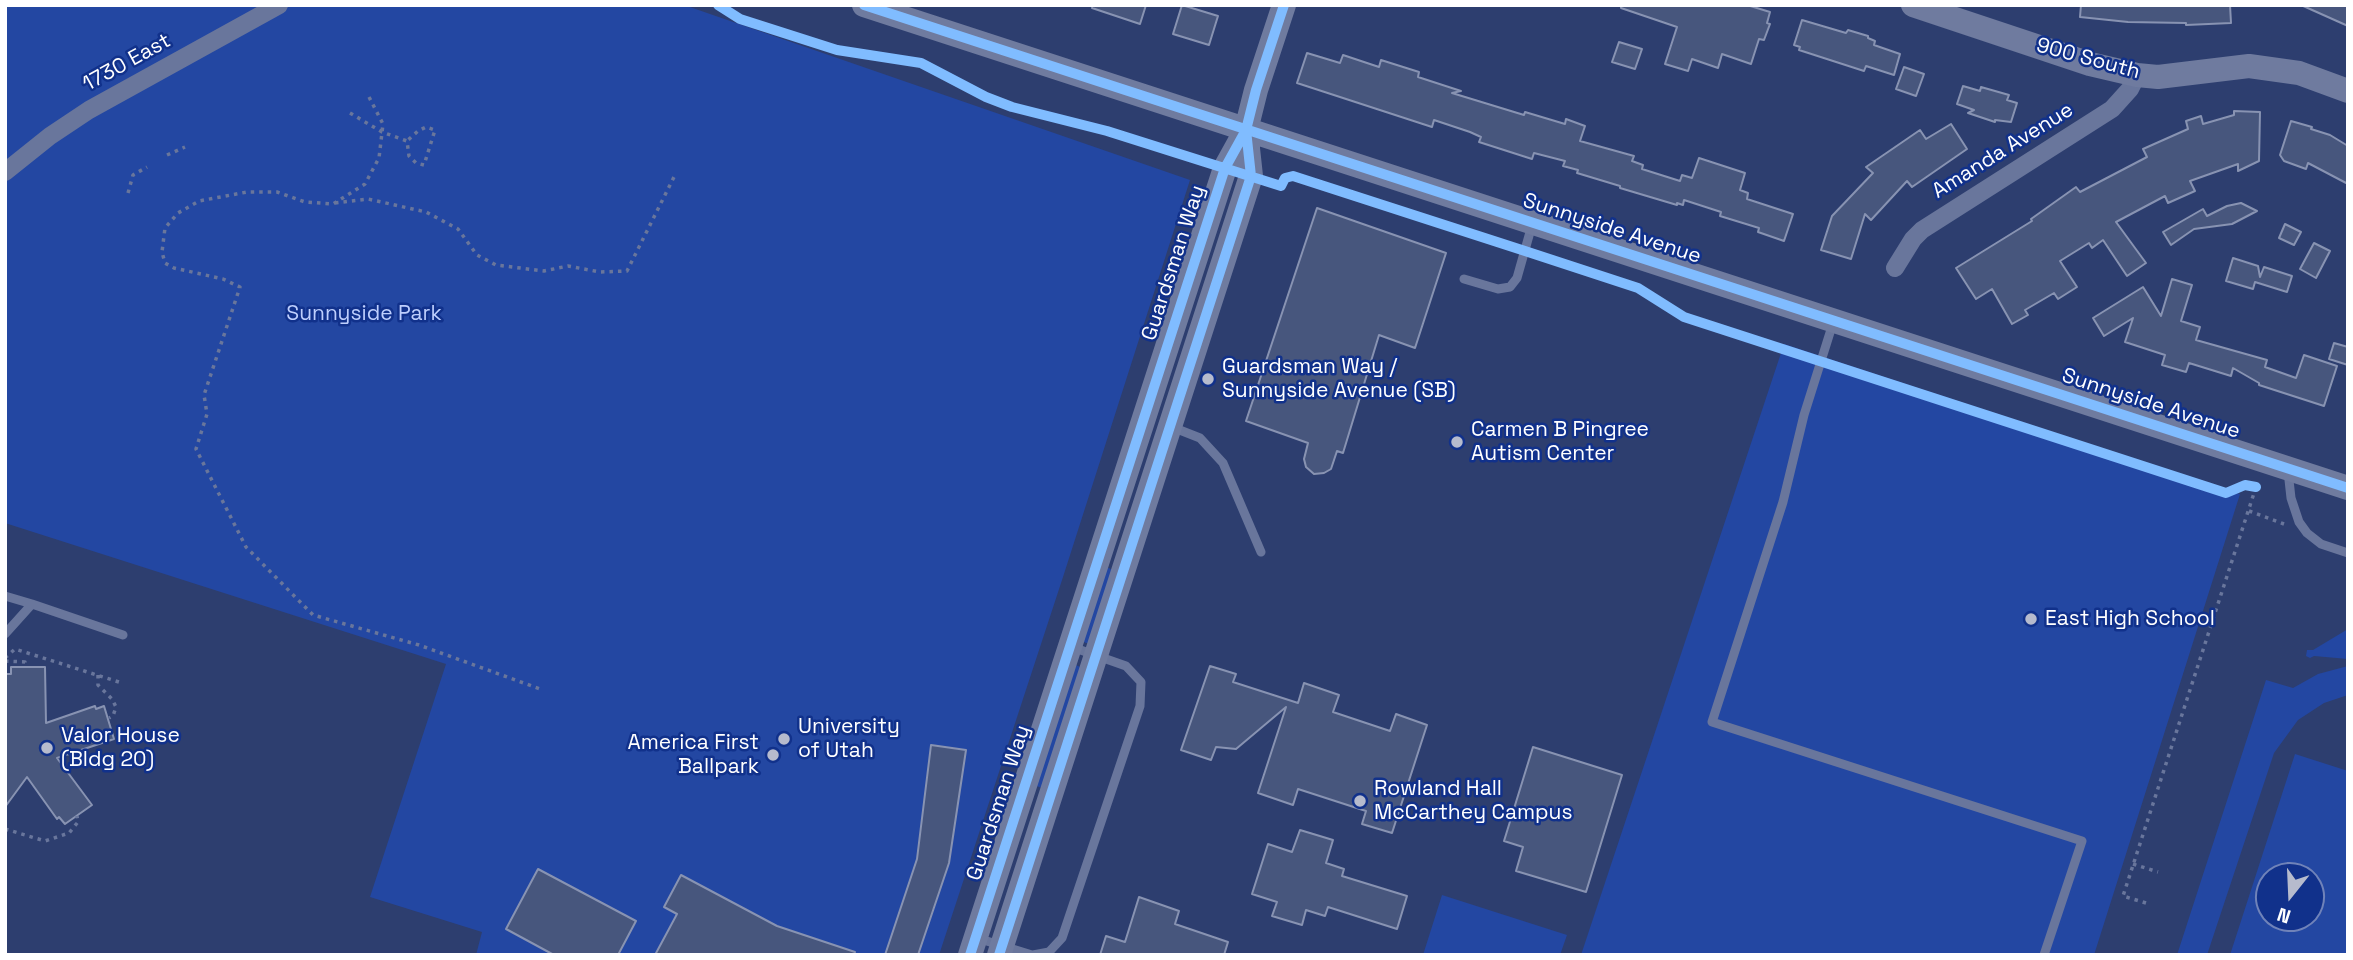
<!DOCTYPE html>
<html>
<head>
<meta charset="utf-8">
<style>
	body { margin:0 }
	#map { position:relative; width:2353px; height:960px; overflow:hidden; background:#2d3e6f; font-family:"Space Grotesk",sans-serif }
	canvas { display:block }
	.frame { position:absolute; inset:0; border:7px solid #fff; pointer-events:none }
	.north { position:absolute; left:2255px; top:862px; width:70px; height:70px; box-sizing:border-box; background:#11318b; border:2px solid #7083b9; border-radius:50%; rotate:198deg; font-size:19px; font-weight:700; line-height:28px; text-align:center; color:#fff }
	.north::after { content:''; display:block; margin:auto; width:24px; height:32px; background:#b6bbcd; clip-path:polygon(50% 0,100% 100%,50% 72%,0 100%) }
</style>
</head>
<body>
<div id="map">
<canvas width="2353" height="960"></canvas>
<div class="frame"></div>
<div class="north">N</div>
</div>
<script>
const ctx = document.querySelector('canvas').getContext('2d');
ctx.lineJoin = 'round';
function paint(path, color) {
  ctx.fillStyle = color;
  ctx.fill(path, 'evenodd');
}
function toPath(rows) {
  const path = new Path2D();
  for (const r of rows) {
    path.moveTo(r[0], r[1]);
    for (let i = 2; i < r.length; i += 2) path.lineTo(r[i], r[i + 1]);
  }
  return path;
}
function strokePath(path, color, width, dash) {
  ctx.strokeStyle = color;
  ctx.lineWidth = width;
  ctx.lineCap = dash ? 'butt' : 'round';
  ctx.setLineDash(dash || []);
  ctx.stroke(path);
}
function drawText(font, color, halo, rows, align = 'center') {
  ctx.font = font + ' "Space Grotesk",sans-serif';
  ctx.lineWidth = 5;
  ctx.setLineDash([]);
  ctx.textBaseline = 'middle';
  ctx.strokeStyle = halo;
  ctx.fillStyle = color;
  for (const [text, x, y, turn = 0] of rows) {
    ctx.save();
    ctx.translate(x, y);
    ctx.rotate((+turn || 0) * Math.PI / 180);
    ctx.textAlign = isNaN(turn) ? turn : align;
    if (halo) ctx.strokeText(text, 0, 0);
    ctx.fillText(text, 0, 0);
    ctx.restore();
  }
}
paint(toPath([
	[5,5,684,5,1190,180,1063,577,939,955,476,955,482,932,370,897,446,664,5,523],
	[1784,344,2240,494,2094,955,1581,955],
	[1109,568,1113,571,1090,643,1086,643,1082,641,1104,569],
	[2348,629,2348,659,2314,656,2310,658,2306,656,2307,650,2313,650],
	[1076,665,1080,667,1045,789,1031,784],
	[2348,666,2348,695,2324,703,2298,720,2274,753,2207,955,2177,955,2266,680,2293,688,2318,674],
	[2295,754,2348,771,2348,955,2230,955],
	[2269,876,2311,876,2311,918,2269,918],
	[1442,895,1567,935,1560,955,1423,955]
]), '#2347a2');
const building = toPath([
	[1093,5,1146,5,1140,24,1092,8,1093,5],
	[1182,5,1218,16,1209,45,1173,34,1182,5],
	[1621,5,1747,5,1770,12,1767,23,1770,24,1764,40,1759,39,1751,64,1722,54,1718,68,1692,59,1688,71,1665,64,1677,27,1621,8,1621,5],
	[2081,5,2230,5,2231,23,2186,25,2186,23,2128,22,2080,17,2081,5],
	[2301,5,2348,5,2348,26,2301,5],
	[1802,20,1846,33,1848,30,1868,36,1868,38,1875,41,1874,45,1900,54,1894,75,1866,66,1864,71,1799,50,1800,47,1794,45,1802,20],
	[1619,42,1642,49,1635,69,1612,62,1619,42],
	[1307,53,1340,63,1343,55,1379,67,1381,60,1419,72,1418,77,1461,91,1452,93,1524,115,1525,112,1565,124,1566,119,1585,126,1580,141,1634,156,1632,161,1643,165,1642,169,1680,181,1682,175,1692,178,1699,158,1745,173,1740,190,1748,193,1747,199,1793,214,1784,241,1758,232,1759,228,1720,216,1721,212,1684,200,1683,205,1677,203,1677,205,1620,188,1620,186,1577,173,1578,170,1563,166,1565,161,1534,153,1532,159,1479,142,1481,137,1470,132,1434,120,1432,127,1297,83,1307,53],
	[1904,67,1924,74,1916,96,1896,89,1904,67],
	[1963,86,1980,91,1981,87,2009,95,2007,100,2017,103,2011,122,1995,120,1995,122,1968,113,1974,110,1957,104,1963,86],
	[2234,111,2260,112,2259,161,2238,171,2238,164,2190,181,2195,191,2168,203,2165,196,2116,222,2146,263,2127,276,2103,240,2092,248,2089,243,2060,261,2077,287,2058,299,2054,293,2025,310,2028,315,2012,324,1992,289,1976,299,1956,268,2032,221,2031,219,2076,187,2080,192,2147,157,2143,149,2188,129,2186,121,2201,116,2203,124,2234,115,2234,111],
	[2291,121,2312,127,2311,129,2330,135,2348,146,2348,184,2308,163,2306,169,2284,161,2280,155,2291,121],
	[1951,124,1967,149,1912,187,1907,181,1871,220,1865,214,1851,259,1821,250,1832,216,1873,173,1866,167,1920,130,1926,139,1951,124],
	[2241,203,2257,211,2232,224,2194,229,2171,245,2163,232,2203,209,2207,216,2227,206,2241,203],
	[1317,208,1446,253,1415,348,1379,335,1343,453,1337,451,1331,469,1324,473,1314,474,1306,467,1304,459,1308,443,1246,421,1317,208],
	[2285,224,2301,232,2294,245,2279,238,2285,224],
	[2314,243,2330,251,2316,278,2300,269,2314,243],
	[2233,258,2258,266,2260,277,2264,267,2292,276,2287,292,2255,282,2253,289,2226,281,2233,258],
	[2172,279,2192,285,2181,321,2200,327,2196,340,2267,360,2265,367,2296,378,2304,355,2337,366,2324,406,2259,385,2259,383,2233,368,2231,376,2189,363,2186,372,2162,365,2165,355,2125,342,2133,318,2104,336,2093,318,2143,287,2161,316,2172,279],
	[2334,343,2348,347,2348,365,2329,359,2334,343],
	[1210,666,1236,674,1233,682,1298,703,1304,683,1339,695,1333,712,1390,731,1396,714,1427,725,1392,833,1362,824,1366,811,1298,789,1293,805,1258,793,1286,707,1236,749,1216,747,1211,760,1181,750,1210,666],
	[11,667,45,667,46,723,95,706,96,709,104,706,114,739,57,758,92,805,65,824,59,817,57,819,27,777,5,807,6,674,11,674,11,667],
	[931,745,966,750,949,863,918,955,885,955,917,859,931,745],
	[1533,747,1622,775,1586,892,1516,871,1523,847,1504,841,1533,747],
	[1300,830,1333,840,1326,863,1344,869,1342,876,1407,896,1397,929,1328,907,1325,916,1306,910,1302,925,1272,916,1277,902,1252,894,1268,844,1292,852,1300,830],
	[538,869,636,921,618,955,554,955,506,929,538,869],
	[681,875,777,926,855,952,854,955,655,955,677,914,664,907,681,875],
	[1139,897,1179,911,1175,924,1228,942,1224,955,1100,955,1106,936,1125,942,1139,897]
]);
paint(building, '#47567d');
strokePath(building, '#8893b2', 2);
strokePath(toPath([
	[369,97,383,124,379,158,365,184,333,204,305,202,277,192,247,192,199,201,178,213,165,228,162,252,165,263,174,268,223,279,240,287,204,395,207,414,196,449,246,547,313,615,419,645,543,690],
	[350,113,382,132,407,141,409,156,416,163,424,165,435,130,426,127,418,131,407,141],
	[167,155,185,147],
	[128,193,133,175,147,167],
	[335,203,368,199,426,212,458,229,477,255,496,265,544,271,568,266,600,272,627,271,675,175],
	[2249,511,2284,524],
	[5,658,15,649,122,683],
	[5,661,25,662,25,665],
	[98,675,98,685,112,699,116,707,113,716,109,718],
	[5,829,45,841,69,833,78,822,77,816],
	[2133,864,2158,872],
	[2146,903,2123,896,2256,487]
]), '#69769c', 3.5, [3.5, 5]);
strokePath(toPath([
	[1464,279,1498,289,1510,287,1517,278,1532,225],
	[1833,323,1804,415,1783,502,1712,722,2082,841,2044,955],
	[1172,427,1200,438,1223,463,1261,552],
	[2288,471,2291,498,2299,522,2307,533,2321,544,2348,553],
	[5,596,32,604],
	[5,634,32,604,123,635],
	[977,938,1032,955],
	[1033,955,1049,952,1062,938,1140,706,1141,682,1126,666,1072,647]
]), '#69769c', 9);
strokePath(toPath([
	[5,172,50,136,89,110,279,5],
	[1895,268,1913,239,1922,230,2112,109,2130,89,2137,75]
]), '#69769c', 18);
strokePath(toPath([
	[864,5,2348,488],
	[1913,5,2090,64,2137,75,2158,77,2249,66,2299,73,2348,91],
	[970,955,1225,168,1246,130,1256,90,1284,5],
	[999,955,1251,176,1246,130]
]), '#6f7b9f', 24);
strokePath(toPath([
	[718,5,740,19,837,50,921,63,986,97,1012,107,1107,131,1281,186,1285,178,1293,176,1525,251,1638,288,1684,317,2226,493,2245,485,2256,487],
	[864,5,2348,488],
	[970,955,1225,168,1246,130,1256,90,1284,5],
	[999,955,1251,176,1246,130]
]), '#80bcff', 10);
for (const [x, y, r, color] of [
	[1208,379,7,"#b6bbcd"],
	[1457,442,7,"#b6bbcd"],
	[2031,619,7,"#b6bbcd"],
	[784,739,7,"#b6bbcd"],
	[47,748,7,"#b6bbcd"],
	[773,755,7,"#b6bbcd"],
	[1360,801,7,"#b6bbcd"]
]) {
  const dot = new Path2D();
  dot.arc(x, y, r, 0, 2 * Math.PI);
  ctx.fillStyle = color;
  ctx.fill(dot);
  strokePath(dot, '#11318b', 2.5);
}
drawText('21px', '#fff', '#11318b', [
	["900 South",2088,59,15],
	["1730 East",127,63,-29],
	["Amanda Avenue",2003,151,-32],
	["Sunnyside Avenue",1612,229,18],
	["Guardsman Way",1174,263,-72],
	["Sunnyside Avenue",2151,404,18],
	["Guardsman Way",999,803,-72]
]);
drawText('21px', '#becffd', '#11318b', [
	["Sunnyside Park",364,314]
]);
drawText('21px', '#fff', '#11318b', [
	["Guardsman Way /",1222,367],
	["Sunnyside Avenue (SB)",1222,391],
	["Carmen B Pingree",1471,430],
	["Autism Center",1471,454],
	["East High School",2045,619],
	["University",798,727],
	["of Utah",798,751],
	["Valor House",61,736],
	["(Bldg 20)",61,760],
	["America First",759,743,"right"],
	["Ballpark",759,767,"right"],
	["Rowland Hall",1374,789],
	["McCarthey Campus",1374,813]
], 'left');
</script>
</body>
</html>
